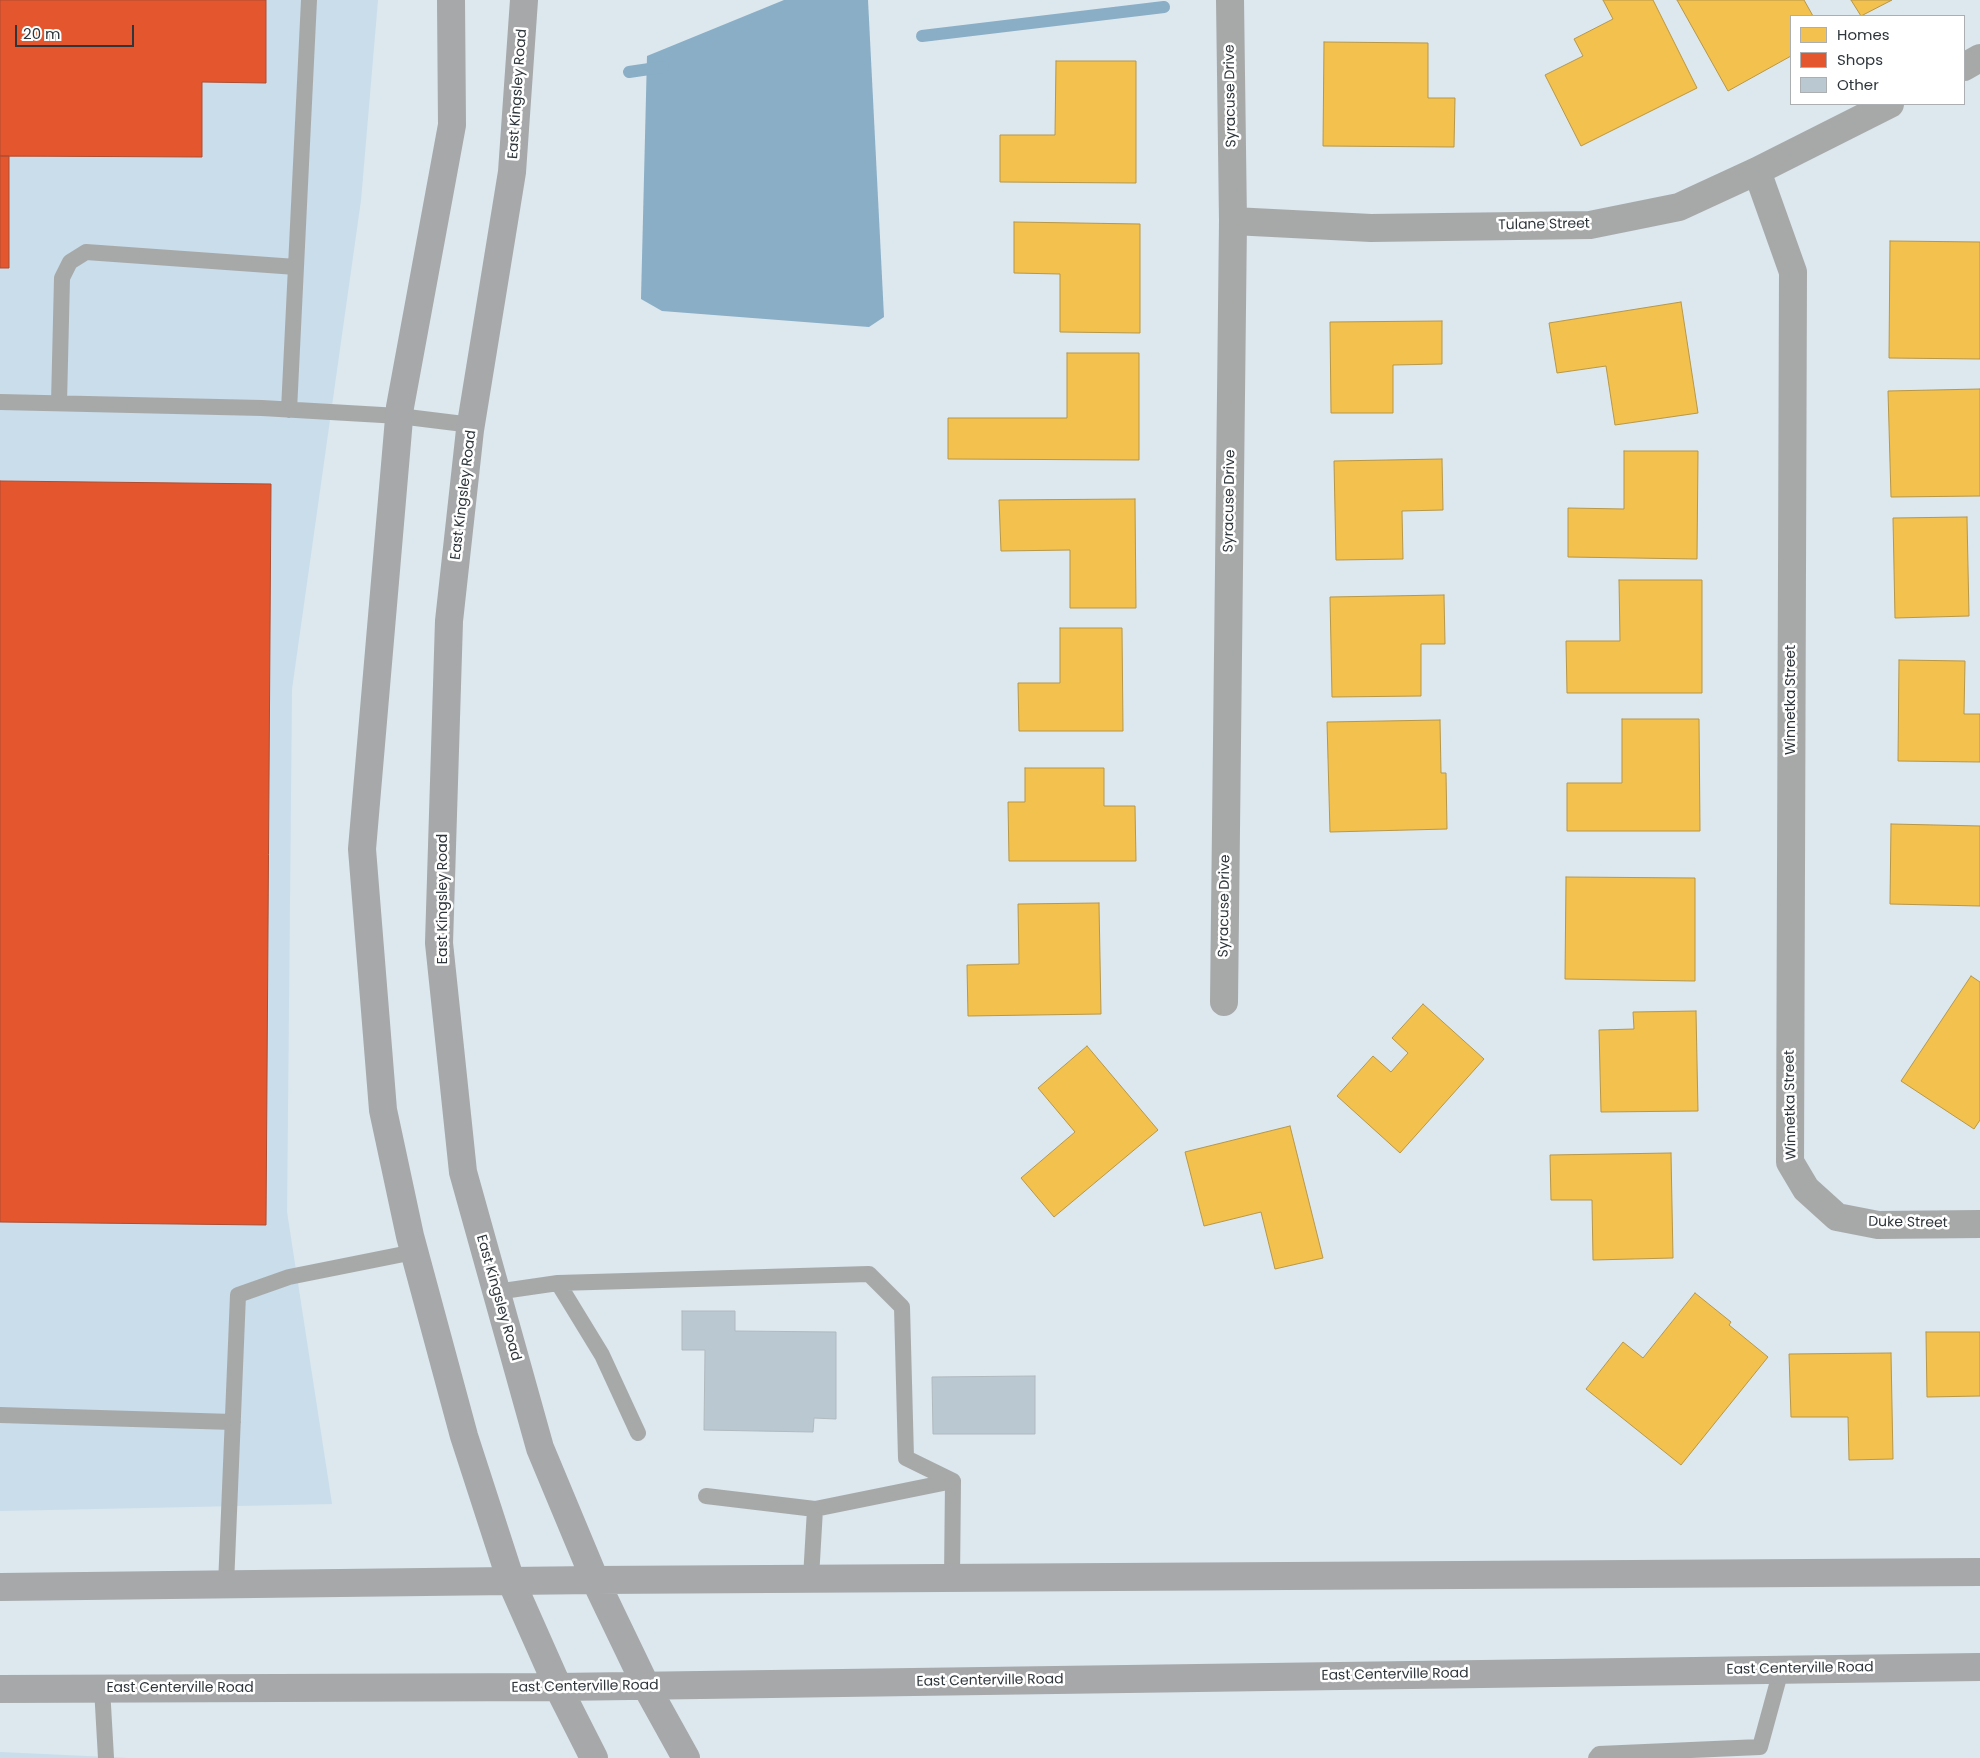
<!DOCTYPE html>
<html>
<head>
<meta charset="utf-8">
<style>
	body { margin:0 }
	#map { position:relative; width:1980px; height:1758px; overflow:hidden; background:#dce7ee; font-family:Poppins,sans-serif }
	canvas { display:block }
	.legend { position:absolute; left:1790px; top:15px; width:175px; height:90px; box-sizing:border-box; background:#fff; border:1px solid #abafb1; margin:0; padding:6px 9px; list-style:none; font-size:15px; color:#2e363b }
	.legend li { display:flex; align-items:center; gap:10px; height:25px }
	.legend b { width:25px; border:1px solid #abafb1 }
	.scale { position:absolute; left:15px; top:25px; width:119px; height:22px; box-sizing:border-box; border:2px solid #2e363b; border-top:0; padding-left:6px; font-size:15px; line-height:18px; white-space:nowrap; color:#2e363b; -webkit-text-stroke:4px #fff; paint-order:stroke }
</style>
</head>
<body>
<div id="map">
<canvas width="1980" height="1758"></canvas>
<ul class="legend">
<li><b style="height:14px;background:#f2c14e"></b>Homes</li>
<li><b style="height:14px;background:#e4572e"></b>Shops</li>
<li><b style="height:14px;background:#bac8d1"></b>Other</li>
</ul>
<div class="scale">20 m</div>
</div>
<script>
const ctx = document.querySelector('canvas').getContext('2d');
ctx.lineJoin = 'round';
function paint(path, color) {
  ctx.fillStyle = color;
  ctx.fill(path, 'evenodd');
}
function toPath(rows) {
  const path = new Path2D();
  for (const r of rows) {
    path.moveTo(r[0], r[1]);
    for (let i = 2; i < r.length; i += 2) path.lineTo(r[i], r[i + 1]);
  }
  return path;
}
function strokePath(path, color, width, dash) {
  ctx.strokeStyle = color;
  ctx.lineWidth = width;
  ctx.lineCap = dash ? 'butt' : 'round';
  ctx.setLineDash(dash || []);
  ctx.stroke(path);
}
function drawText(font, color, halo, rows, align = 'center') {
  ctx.font = font + ' Poppins,sans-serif';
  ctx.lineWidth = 5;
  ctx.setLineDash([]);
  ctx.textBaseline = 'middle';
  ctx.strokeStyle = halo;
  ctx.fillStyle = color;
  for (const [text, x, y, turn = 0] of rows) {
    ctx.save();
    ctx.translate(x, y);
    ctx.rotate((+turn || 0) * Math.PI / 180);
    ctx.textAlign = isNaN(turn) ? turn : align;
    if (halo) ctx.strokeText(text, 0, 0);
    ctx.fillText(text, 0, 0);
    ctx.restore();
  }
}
paint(toPath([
	[0,0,378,0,361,200,292,689,287,1212,332,1504,0,1511],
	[0,1752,129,1758,0,1758]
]), '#caddea');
paint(toPath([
	[784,0,868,0,884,317,869,327,662,311,641,299,647,56]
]), '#89aec5');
const homes = toPath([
	[1603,0,1653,0,1697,88,1581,146,1545,75,1583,56,1574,39,1613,19,1603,0],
	[1677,0,1804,0,1813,16,1791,16,1791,56,1728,91,1677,0],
	[1851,0,1892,0,1861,16,1851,0],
	[1324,42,1428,43,1428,98,1455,98,1454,147,1323,146,1324,42],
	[1056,61,1136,61,1136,183,1000,182,1000,135,1055,135,1056,61],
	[1014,222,1140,224,1140,333,1060,332,1060,274,1014,273,1014,222],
	[1890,241,1980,242,1980,359,1889,358,1890,241],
	[1681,302,1698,413,1615,425,1606,366,1557,373,1549,323,1681,302],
	[1442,321,1442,364,1393,365,1393,413,1331,413,1330,322,1442,321],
	[1067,353,1139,353,1139,460,948,459,948,418,1067,418,1067,353],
	[1980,389,1980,496,1891,497,1888,391,1980,389],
	[1624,451,1698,451,1697,559,1568,557,1568,508,1624,509,1624,451],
	[1442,459,1443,510,1402,511,1403,559,1336,560,1334,461,1442,459],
	[1135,499,1136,608,1070,608,1070,550,1001,551,999,500,1135,499],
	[1967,517,1969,616,1895,618,1893,518,1967,517],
	[1619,580,1702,580,1702,693,1567,693,1566,641,1620,641,1619,580],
	[1444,595,1445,644,1421,644,1421,696,1332,697,1330,597,1444,595],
	[1060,628,1122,628,1123,731,1019,731,1018,683,1060,683,1060,628],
	[1899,660,1965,661,1964,714,1980,714,1980,762,1898,761,1899,660],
	[1622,719,1699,719,1700,831,1567,831,1567,783,1622,783,1622,719],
	[1440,720,1441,773,1446,773,1447,829,1330,832,1327,722,1440,720],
	[1025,768,1104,768,1104,806,1135,806,1136,861,1009,861,1008,802,1025,802,1025,768],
	[1891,824,1980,826,1980,906,1890,904,1891,824],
	[1566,877,1695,878,1695,981,1565,979,1566,877],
	[1099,903,1101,1014,968,1016,967,965,1019,964,1018,904,1099,903],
	[1971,976,1980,982,1980,1120,1974,1129,1901,1081,1971,976],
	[1423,1004,1484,1059,1400,1153,1337,1096,1373,1056,1391,1072,1408,1053,1392,1038,1423,1004],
	[1696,1011,1698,1111,1601,1112,1599,1030,1634,1029,1633,1012,1696,1011],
	[1087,1046,1158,1130,1054,1217,1021,1178,1075,1132,1038,1088,1087,1046],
	[1290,1126,1323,1258,1275,1269,1261,1212,1204,1226,1185,1152,1290,1126],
	[1671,1153,1673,1258,1593,1260,1592,1200,1551,1200,1550,1155,1671,1153],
	[1695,1293,1731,1322,1729,1325,1768,1357,1681,1465,1586,1389,1623,1342,1643,1358,1695,1293],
	[1926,1332,1980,1332,1980,1396,1927,1397,1926,1332],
	[1891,1353,1893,1459,1849,1460,1848,1417,1791,1417,1789,1354,1891,1353]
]);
paint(homes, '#f2c14e');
strokePath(homes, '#b79748', 1);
const shops = toPath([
	[0,0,266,0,266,83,202,82,202,157,0,156,0,0],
	[0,156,9,156,9,268,0,268,0,156],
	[0,481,271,484,266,1225,0,1222,0,481]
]);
paint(shops, '#e4572e');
strokePath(shops, '#ad4d32', 1);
strokePath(toPath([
	[922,36,1164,7],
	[629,72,663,67]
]), '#89aec5', 12);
const building = toPath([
	[682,1311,735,1311,735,1331,836,1332,836,1419,814,1418,813,1432,704,1430,705,1350,682,1350,682,1311],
	[1035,1376,1035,1434,933,1434,932,1377,1035,1376]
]);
paint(building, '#bac8d1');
strokePath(building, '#b0b9be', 1);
strokePath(toPath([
	[0,402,262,408,399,416,472,425],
	[59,403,62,278,70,262,86,252,296,267],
	[289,410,309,0],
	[558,1283,869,1274,902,1307,906,1458,953,1481],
	[496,1292,558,1283,602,1355,638,1433],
	[0,1415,233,1422],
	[706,1496,815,1509,953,1481,952,1578],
	[811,1578,815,1509],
	[226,1585,238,1295,289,1277,414,1252],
	[102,1688,106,1758],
	[1596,1758,1599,1754,1760,1747,1781,1670]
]), '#a7a9a9', 16);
strokePath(toPath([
	[1964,67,1980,58],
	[1757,171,1793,272,1790,1162,1806,1189,1837,1217,1878,1225,1980,1224],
	[1233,221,1371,228,1590,225,1679,207,1757,171,1890,104],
	[1224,1002,1233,221,1230,0]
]), '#a7a9a9', 28);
strokePath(toPath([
	[451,0,452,125,400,407,362,849,383,1110,410,1236,464,1436,511,1581,558,1687,594,1758],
	[524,0,512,172,470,430,449,621,439,943,463,1172,540,1448,595,1580,646,1686,686,1758],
	[0,1587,595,1580,1980,1572],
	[0,1689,558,1687,1980,1667]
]), '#a6a8a9', 28);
drawText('14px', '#2e363b', '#fff', [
	["East Kingsley Road",518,94,-86],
	["Syracuse Drive",1231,96,-91],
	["Tulane Street",1544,225,-1],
	["East Kingsley Road",464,495,-83],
	["Syracuse Drive",1230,501,-89],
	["Winnetka Street",1791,700,-90],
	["East Kingsley Road",443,899,-90],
	["Syracuse Drive",1225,906,-89],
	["Winnetka Street",1791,1105,-91],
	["Duke Street",1908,1223,1],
	["East Kingsley Road",498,1298,74],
	["East Centerville Road",1800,1669,-1],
	["East Centerville Road",1395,1675,-1],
	["East Centerville Road",990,1681,-1],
	["East Centerville Road",585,1687,-1],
	["East Centerville Road",180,1688]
]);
</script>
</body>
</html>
